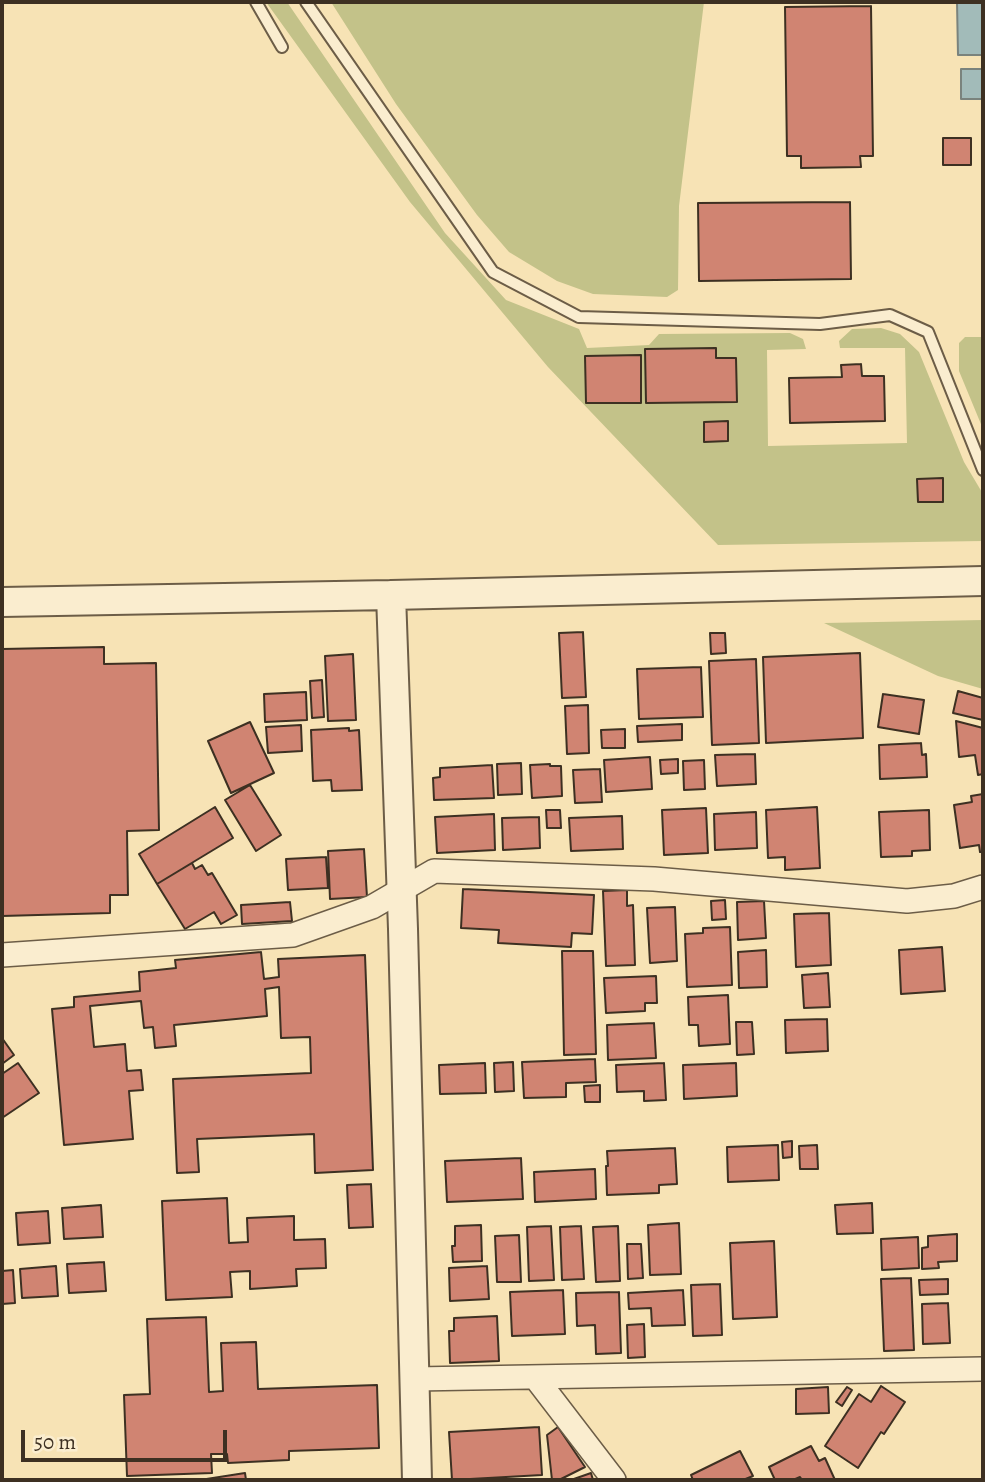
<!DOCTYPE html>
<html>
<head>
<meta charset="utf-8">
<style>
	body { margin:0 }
	#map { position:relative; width:985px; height:1482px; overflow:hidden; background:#f7e3b5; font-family:Alegreya,serif }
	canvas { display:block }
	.frame { position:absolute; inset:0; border:4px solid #3d3022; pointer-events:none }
	.scale { position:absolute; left:21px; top:1430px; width:206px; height:32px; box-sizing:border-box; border:4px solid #3d3022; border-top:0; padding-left:9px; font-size:21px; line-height:24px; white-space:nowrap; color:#3d3022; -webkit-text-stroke:5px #faedcf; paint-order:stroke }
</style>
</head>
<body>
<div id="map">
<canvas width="985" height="1482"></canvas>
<div class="frame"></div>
<div class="scale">50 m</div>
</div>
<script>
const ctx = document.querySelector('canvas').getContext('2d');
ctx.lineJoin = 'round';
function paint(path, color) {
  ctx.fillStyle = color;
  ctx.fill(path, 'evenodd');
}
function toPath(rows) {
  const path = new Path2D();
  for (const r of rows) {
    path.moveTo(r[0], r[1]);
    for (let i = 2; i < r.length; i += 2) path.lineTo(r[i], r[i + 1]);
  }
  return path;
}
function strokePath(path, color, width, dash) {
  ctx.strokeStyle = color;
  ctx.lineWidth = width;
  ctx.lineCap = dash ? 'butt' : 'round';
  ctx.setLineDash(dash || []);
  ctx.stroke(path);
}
paint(toPath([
	[266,2,287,2,445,233,506,300,579,329,587,348,649,345,659,334,790,333,803,339,806,349,767,350,768,446,907,443,905,348,840,348,839,341,852,329,881,328,900,334,919,352,964,462,983,494,983,541,718,545,548,367,410,202],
	[331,2,704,2,679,206,678,290,667,297,593,294,557,281,509,252,477,215,396,104],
	[965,337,983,337,983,429,959,371,959,343],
	[983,620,983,689,938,676,824,623]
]), '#c3c289');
const water = toPath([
	[957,2,983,2,983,55,958,55,957,2],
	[961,69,983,69,983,99,961,99,961,69]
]);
paint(water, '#a2bbb9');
strokePath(water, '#7a837d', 2);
const building = toPath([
	[871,6,873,156,860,156,861,167,801,168,801,156,787,156,785,7,871,6],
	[943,138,971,138,971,165,943,165,943,138],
	[850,202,851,279,699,281,698,203,850,202],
	[716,348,716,358,736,358,737,402,646,403,645,349,716,348],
	[641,355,641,403,586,403,585,356,641,355],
	[861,364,862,376,884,376,885,421,790,423,789,378,842,377,841,365,861,364],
	[728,421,728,441,704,442,704,422,728,421],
	[943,478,943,502,918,502,917,479,943,478],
	[583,632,586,697,562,698,559,633,583,632],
	[710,633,725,633,726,653,711,654,710,633],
	[104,647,104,664,156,663,159,830,127,831,128,895,110,895,110,913,2,916,2,649,104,647],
	[860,653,863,738,766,743,763,657,860,653],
	[353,654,356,720,328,721,325,656,353,654],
	[756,659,759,743,712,745,709,661,756,659],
	[701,667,703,717,639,719,637,669,701,667],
	[322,680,324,717,312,718,310,681,322,680],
	[958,691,983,698,983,720,953,713,958,691],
	[306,692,307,720,265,722,264,694,306,692],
	[883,694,924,700,919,734,878,727,883,694],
	[588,705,589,753,567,754,565,706,588,705],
	[956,721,983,728,983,774,978,775,975,755,959,757,956,721],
	[250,722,274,773,231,793,208,741,250,722],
	[682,724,682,740,638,742,637,726,682,724],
	[301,725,302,751,268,753,266,727,301,725],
	[349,728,349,731,359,730,362,790,332,791,331,780,313,781,311,730,349,728],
	[625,729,625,748,602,748,601,730,625,729],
	[921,743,922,755,926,754,927,777,880,779,879,745,921,743],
	[755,754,756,784,717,786,715,755,755,754],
	[650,757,652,789,606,792,604,760,650,757],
	[678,759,678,773,661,774,660,760,678,759],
	[704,760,705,789,684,790,683,761,704,760],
	[521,763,522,794,498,795,497,764,521,763],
	[550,764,550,766,561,766,562,796,532,798,530,765,550,764],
	[492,765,494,798,434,800,433,778,440,777,440,768,492,765],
	[600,769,602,802,575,803,573,770,600,769],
	[250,785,281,835,256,851,225,800,250,785],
	[983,794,983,852,980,852,979,845,960,848,954,805,972,802,971,796,983,794],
	[215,807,233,838,157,884,139,854,215,807],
	[817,807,820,868,785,870,785,857,768,858,766,810,817,807],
	[706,808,708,853,664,855,662,810,706,808],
	[546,810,560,810,561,828,547,828,546,810],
	[929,810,930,850,912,851,912,856,881,857,879,812,929,810],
	[756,812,757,848,715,850,714,814,756,812],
	[494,814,495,850,437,853,435,817,494,814],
	[622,816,623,849,571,851,569,818,622,816],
	[539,817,540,848,503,850,502,818,539,817],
	[364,849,367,897,330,899,328,851,364,849],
	[326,857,328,888,288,890,286,859,326,857],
	[192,863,195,869,202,865,208,875,212,873,237,915,221,924,214,912,185,929,157,884,192,863],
	[463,889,594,895,592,934,572,933,571,947,498,943,499,930,461,928,463,889],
	[627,890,627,906,633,905,635,965,606,966,603,891,627,890],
	[725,900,726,919,712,920,711,901,725,900],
	[764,901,766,938,738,940,737,902,764,901],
	[290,902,292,921,242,924,241,905,290,902],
	[675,907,677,961,650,963,647,908,675,907],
	[829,913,831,965,796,967,794,914,829,913],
	[730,927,732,985,687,987,685,934,703,933,703,928,730,927],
	[942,947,945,991,901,994,899,950,942,947],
	[766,950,767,987,739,988,738,952,766,950],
	[562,951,593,951,596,1054,564,1055,562,951],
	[261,952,264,979,279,977,278,959,365,955,373,1170,315,1173,314,1134,197,1139,199,1172,177,1173,173,1079,311,1073,310,1037,281,1038,279,987,265,989,267,1016,174,1025,176,1046,155,1048,153,1027,144,1028,141,1001,90,1006,94,1047,125,1044,127,1071,141,1070,143,1090,129,1091,133,1139,64,1145,52,1009,74,1007,74,997,140,991,139,972,176,968,175,960,261,952],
	[828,973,830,1007,804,1008,802,975,828,973],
	[656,976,657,1003,645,1003,645,1011,606,1013,604,978,656,976],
	[728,995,730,1044,699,1046,698,1025,689,1025,688,997,728,995],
	[827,1019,828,1051,786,1053,785,1020,827,1019],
	[736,1022,752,1022,754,1054,737,1055,736,1022],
	[654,1023,656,1058,608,1060,607,1025,654,1023],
	[2,1038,14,1055,2,1064,2,1038],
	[595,1059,596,1082,566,1083,566,1097,524,1098,522,1062,595,1059],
	[513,1062,514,1091,495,1092,494,1063,513,1062],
	[18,1063,39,1093,2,1118,2,1074,18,1063],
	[485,1063,486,1093,440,1094,439,1065,485,1063],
	[664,1063,666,1100,644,1101,644,1091,617,1092,616,1065,664,1063],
	[736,1063,737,1096,684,1099,683,1065,736,1063],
	[600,1085,600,1102,585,1102,584,1086,600,1085],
	[792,1141,792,1157,783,1158,782,1142,792,1141],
	[778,1145,779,1180,728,1182,727,1147,778,1145],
	[817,1145,818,1169,800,1169,799,1146,817,1145],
	[675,1148,677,1184,659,1185,659,1193,607,1195,606,1166,608,1166,607,1151,675,1148],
	[521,1158,523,1199,447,1202,445,1161,521,1158],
	[595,1169,596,1199,535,1202,534,1172,595,1169],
	[371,1184,373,1227,349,1228,347,1185,371,1184],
	[227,1198,229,1243,248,1242,247,1218,294,1216,294,1240,325,1239,326,1268,296,1269,297,1286,250,1289,250,1271,230,1272,232,1297,166,1300,162,1201,227,1198],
	[872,1203,873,1233,837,1234,835,1205,872,1203],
	[101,1205,103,1237,64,1239,62,1208,101,1205],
	[48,1211,50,1243,18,1245,16,1213,48,1211],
	[679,1223,681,1274,650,1275,648,1225,679,1223],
	[481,1225,482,1261,453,1262,452,1246,455,1246,455,1226,481,1225],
	[551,1226,554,1280,529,1281,527,1227,551,1226],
	[581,1226,584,1279,562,1280,560,1227,581,1226],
	[618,1226,620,1281,596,1282,593,1227,618,1226],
	[957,1234,957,1261,938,1262,939,1268,922,1269,922,1248,928,1247,928,1236,957,1234],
	[519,1235,521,1282,497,1282,495,1236,519,1235],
	[918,1237,919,1268,882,1270,881,1239,918,1237],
	[774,1241,777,1317,733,1319,730,1243,774,1241],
	[627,1244,641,1244,643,1278,628,1279,627,1244],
	[104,1262,106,1291,69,1293,67,1264,104,1262],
	[56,1266,58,1296,22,1298,20,1269,56,1266],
	[487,1266,489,1299,450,1301,449,1268,487,1266],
	[13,1270,15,1303,2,1304,2,1271,13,1270],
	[911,1278,914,1350,884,1351,881,1279,911,1278],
	[948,1279,948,1294,920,1295,919,1280,948,1279],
	[720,1284,722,1335,693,1336,691,1285,720,1284],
	[563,1290,565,1334,512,1336,510,1292,563,1290],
	[683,1290,685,1325,652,1326,651,1308,629,1309,628,1293,683,1290],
	[619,1292,621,1353,596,1354,595,1325,577,1326,576,1293,619,1292],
	[948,1303,950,1343,923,1344,922,1304,948,1303],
	[497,1316,499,1361,450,1363,449,1331,454,1331,454,1318,497,1316],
	[206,1317,209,1392,223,1391,221,1343,256,1342,258,1389,377,1385,379,1448,289,1451,289,1460,228,1463,227,1454,211,1454,212,1473,127,1476,124,1395,150,1394,147,1319,206,1317],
	[644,1324,645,1357,628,1358,627,1325,644,1324],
	[881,1386,905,1402,884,1434,881,1432,858,1468,825,1446,859,1394,871,1402,881,1386],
	[828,1387,829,1413,796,1414,796,1389,828,1387],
	[847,1387,852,1390,842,1406,836,1402,847,1387],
	[539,1427,542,1475,452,1480,449,1432,539,1427],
	[558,1427,585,1467,559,1480,552,1480,547,1435,558,1427],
	[811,1446,819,1461,825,1458,835,1480,802,1480,800,1477,793,1480,775,1480,769,1467,811,1446],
	[740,1451,753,1476,743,1480,693,1480,691,1475,740,1451],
	[245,1473,246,1480,200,1480,245,1473],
	[591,1473,593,1480,571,1480,591,1473]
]);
paint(building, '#d08472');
strokePath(building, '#3d3022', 2);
const service = toPath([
	[256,2,282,47],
	[306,2,493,272,579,317,820,324,890,315,928,332,983,470]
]);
const minor = toPath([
	[2,955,293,935,372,907,434,871,654,879,907,901,954,896,983,887],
	[535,1377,614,1480],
	[415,1379,983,1369]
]);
const tertiary = toPath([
	[391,595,403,929,417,1480],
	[2,602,391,595,983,581]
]);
strokePath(service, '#6c5d47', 14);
strokePath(minor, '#6c5d47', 26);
strokePath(tertiary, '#6c5d47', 32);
strokePath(service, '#faedcf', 10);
strokePath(minor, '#faedcf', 23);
strokePath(tertiary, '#faedcf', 28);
</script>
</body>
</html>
